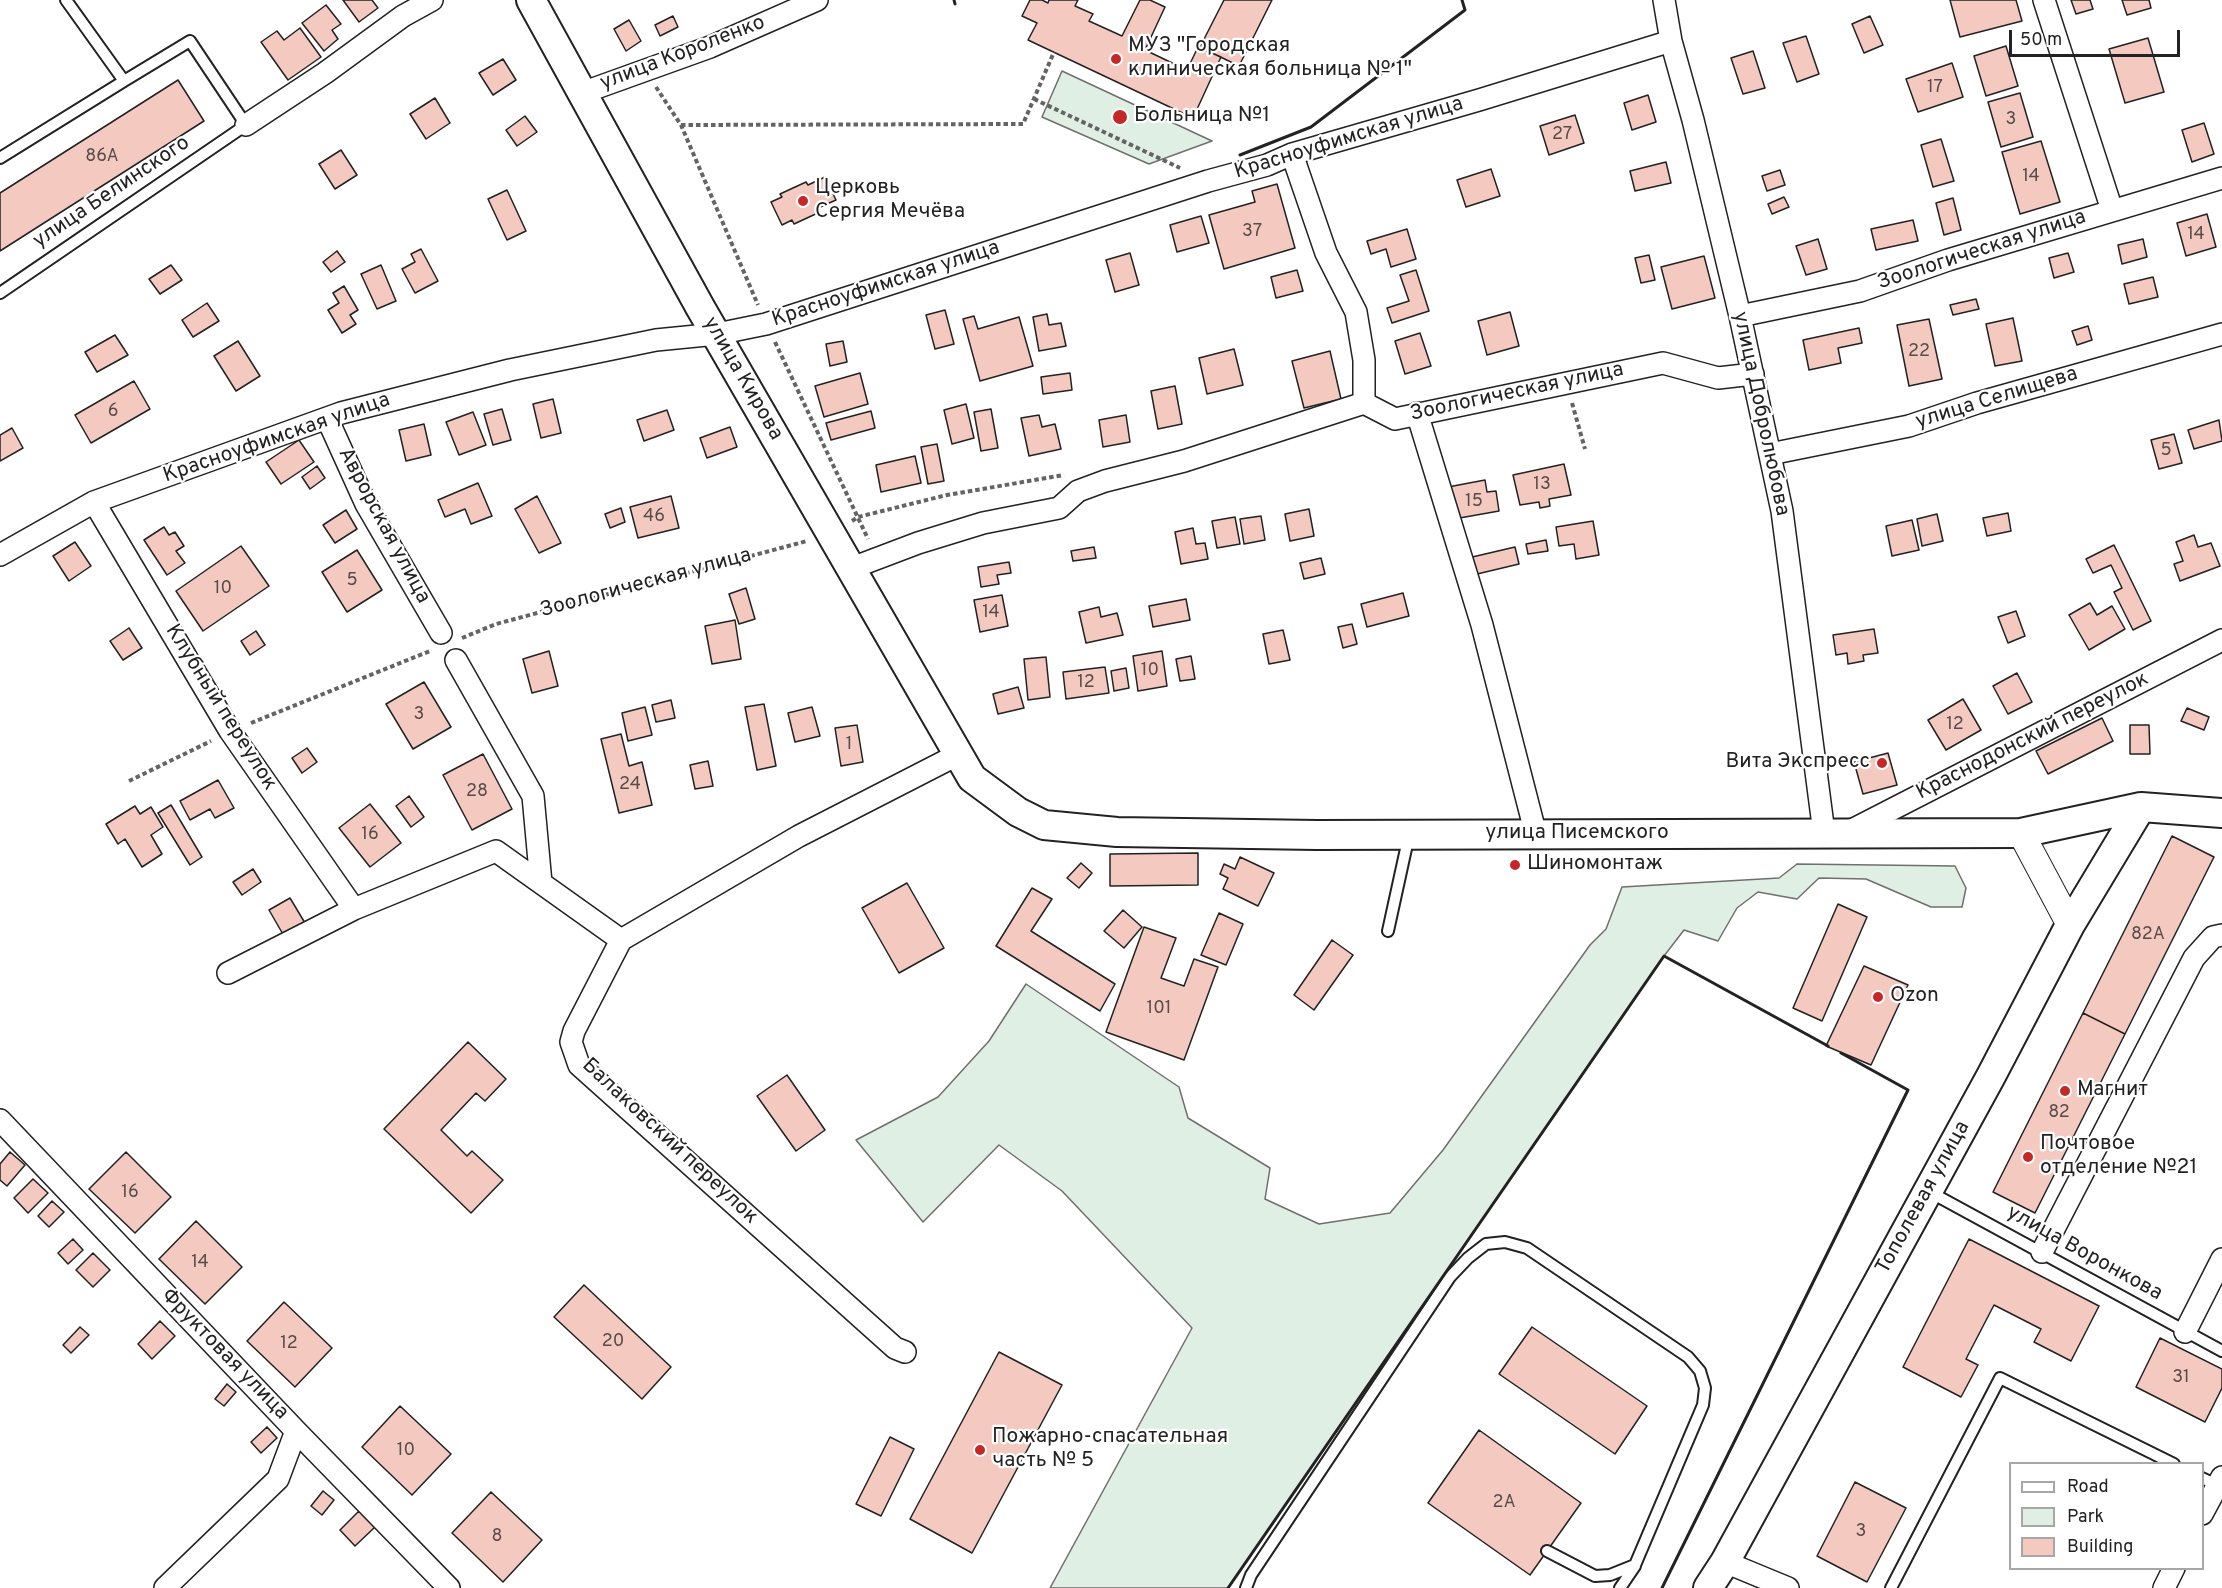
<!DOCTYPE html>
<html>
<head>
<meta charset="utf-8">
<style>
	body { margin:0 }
	#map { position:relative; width:2222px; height:1588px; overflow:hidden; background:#fff; font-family:Overpass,sans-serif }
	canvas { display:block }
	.legend { position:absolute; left:2009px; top:1462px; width:195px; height:108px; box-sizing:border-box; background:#fff; border:2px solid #a7a7a7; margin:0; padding:8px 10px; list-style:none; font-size:18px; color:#222 }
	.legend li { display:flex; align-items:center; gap:12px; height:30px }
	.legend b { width:30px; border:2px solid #a7a7a7 }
	.scale { position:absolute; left:2009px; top:30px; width:171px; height:27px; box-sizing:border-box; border:3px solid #222; border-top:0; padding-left:8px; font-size:18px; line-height:21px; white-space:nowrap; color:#222; -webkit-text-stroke:4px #fff; paint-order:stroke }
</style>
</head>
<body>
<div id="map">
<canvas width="2222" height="1588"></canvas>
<ul class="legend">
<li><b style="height:8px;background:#fff"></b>Road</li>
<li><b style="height:16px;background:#e0efe3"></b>Park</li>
<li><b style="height:16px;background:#f3c9c0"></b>Building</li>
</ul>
<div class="scale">50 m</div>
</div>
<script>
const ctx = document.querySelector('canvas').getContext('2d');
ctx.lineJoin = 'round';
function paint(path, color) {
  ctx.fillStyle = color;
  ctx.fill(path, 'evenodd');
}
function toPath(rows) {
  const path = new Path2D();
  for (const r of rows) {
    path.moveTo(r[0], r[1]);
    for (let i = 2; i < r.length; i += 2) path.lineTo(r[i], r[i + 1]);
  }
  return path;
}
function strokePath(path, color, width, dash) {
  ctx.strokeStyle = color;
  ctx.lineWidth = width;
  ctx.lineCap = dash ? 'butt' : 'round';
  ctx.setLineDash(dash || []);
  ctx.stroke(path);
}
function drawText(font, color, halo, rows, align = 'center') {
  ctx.font = font + ' Overpass,sans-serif';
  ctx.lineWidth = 4.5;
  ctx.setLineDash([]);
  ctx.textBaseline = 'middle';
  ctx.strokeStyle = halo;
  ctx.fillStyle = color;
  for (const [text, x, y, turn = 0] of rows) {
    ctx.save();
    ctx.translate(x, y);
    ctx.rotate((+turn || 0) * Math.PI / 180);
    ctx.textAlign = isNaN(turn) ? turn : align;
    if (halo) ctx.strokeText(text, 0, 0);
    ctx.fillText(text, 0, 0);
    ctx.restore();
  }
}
const green = toPath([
	[1062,71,1212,141,1149,164,1042,117,1062,71],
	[1797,864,1955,866,1966,888,1962,907,1931,907,1866,879,1819,878,1797,899,1758,892,1737,908,1718,941,1684,930,1664,956,1228,1588,1050,1588,1192,1328,1062,1191,999,1145,923,1222,856,1140,938,1097,989,1041,1026,984,1179,1087,1188,1118,1270,1168,1265,1199,1319,1224,1390,1213,1443,1150,1590,945,1606,929,1622,887,1779,878,1797,864]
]);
paint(green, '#e0efe3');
strokePath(green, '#6f6f6f', 1.5);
const building = toPath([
	[343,0,372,0,378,8,359,22,343,0],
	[1030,0,1042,0,1048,3,1049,0,1078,0,1075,6,1093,14,1089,21,1122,36,1140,0,1150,0,1165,7,1145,50,1187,70,1198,47,1221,57,1193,118,1028,40,1037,23,1022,16,1030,0],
	[1224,0,1272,0,1239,66,1200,47,1224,0],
	[1950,0,2016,0,2022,21,1960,37,1950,0],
	[2071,0,2090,0,2093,9,2076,14,2071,0],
	[2122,0,2149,0,2151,8,2127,15,2122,0],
	[326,5,341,24,332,30,338,39,324,51,302,23,326,5],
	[673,16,678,27,660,36,655,25,673,16],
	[1870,16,1883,45,1864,53,1852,24,1870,16],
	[629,20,641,41,626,51,614,29,629,20],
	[300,28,321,57,288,80,261,42,277,31,284,40,300,28],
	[1806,36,1819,74,1797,82,1783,43,1806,36],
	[2148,38,2164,92,2125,103,2109,49,2148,38],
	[2006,46,2018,86,1986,96,1974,56,2006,46],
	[1753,51,1765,88,1743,94,1731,58,1753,51],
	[503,59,516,80,493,95,479,73,503,59],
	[1952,63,1963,97,1918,112,1906,79,1952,63],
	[178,80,204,121,0,251,0,193,178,80],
	[2020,93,2033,137,2001,147,1988,102,2020,93],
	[1648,95,1656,122,1632,130,1624,103,1648,95],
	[435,98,450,123,426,139,410,114,435,98],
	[1575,115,1584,143,1549,155,1540,126,1575,115],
	[525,116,537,132,517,146,506,130,525,116],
	[2204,123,2214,154,2192,162,2182,130,2204,123],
	[1941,139,1954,181,1933,187,1921,145,1941,139],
	[2041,141,2060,202,2020,214,2002,152,2041,141],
	[341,150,357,175,335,189,319,164,341,150],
	[1666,162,1671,183,1635,191,1630,171,1666,162],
	[1491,169,1500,196,1466,207,1457,180,1491,169],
	[1780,170,1785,185,1767,191,1762,176,1780,170],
	[825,177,836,200,818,208,820,212,794,224,792,220,782,225,771,202,782,197,780,194,806,182,808,185,825,177],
	[1277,184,1295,248,1224,269,1209,215,1255,202,1252,191,1277,184],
	[507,190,526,231,507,240,488,199,507,190],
	[1784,197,1789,207,1772,214,1768,204,1784,197],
	[1953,198,1961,230,1944,235,1936,203,1953,198],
	[2207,214,2216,247,2186,256,2177,223,2207,214],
	[1201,216,1209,243,1177,252,1170,225,1201,216],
	[1913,220,1918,241,1876,250,1871,229,1913,220],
	[1407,229,1416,259,1391,267,1386,249,1371,254,1367,241,1407,229],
	[1818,239,1827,269,1806,275,1796,246,1818,239],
	[2143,239,2147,257,2122,264,2118,245,2143,239],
	[421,249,438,281,415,293,402,269,415,262,411,254,421,249],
	[337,251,345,262,331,272,323,262,337,251],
	[1130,253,1139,285,1115,292,1106,260,1130,253],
	[2068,253,2074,272,2054,278,2049,258,2068,253],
	[1649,255,1655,280,1641,283,1635,258,1649,255],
	[1704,256,1715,298,1672,309,1661,267,1704,256],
	[171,265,182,280,160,294,149,279,171,265],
	[381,265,396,301,377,309,361,274,381,265],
	[1297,270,1303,291,1276,298,1271,277,1297,270],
	[1416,270,1429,311,1392,323,1387,308,1409,301,1400,275,1416,270],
	[2153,277,2158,297,2129,304,2124,284,2153,277],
	[344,286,358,310,350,315,356,324,342,333,328,310,339,303,333,293,344,286],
	[1976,299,1979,309,1953,315,1950,305,1976,299],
	[207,303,219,321,193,337,182,320,207,303],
	[945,310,954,344,935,349,926,315,945,310],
	[1510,312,1519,346,1487,355,1478,321,1510,312],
	[1047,314,1049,325,1061,323,1066,346,1039,351,1033,317,1047,314],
	[974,316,978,329,1019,317,1033,366,980,381,963,319,974,316],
	[2013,318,2022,361,1995,366,1986,324,2013,318],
	[1929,319,1942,379,1909,386,1897,325,1929,319],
	[2088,326,2092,340,2077,345,2072,331,2088,326],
	[1859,328,1862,343,1838,348,1841,363,1809,370,1803,340,1859,328],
	[1420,333,1431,366,1405,374,1395,341,1420,333],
	[115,335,128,355,97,372,85,352,115,335],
	[238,341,260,376,236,391,214,356,238,341],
	[843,341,847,362,830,366,826,344,843,341],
	[1234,349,1243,385,1207,394,1199,358,1234,349],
	[1330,351,1341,399,1304,408,1292,361,1330,351],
	[860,373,868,404,824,417,815,386,860,373],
	[1070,373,1072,390,1043,394,1041,377,1070,373],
	[134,381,150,409,91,443,75,415,134,381],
	[1175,386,1182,424,1158,429,1151,391,1175,386],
	[553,399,561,433,541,438,533,404,553,399],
	[966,404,974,438,952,444,944,410,966,404],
	[502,409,511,440,493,445,484,414,502,409],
	[991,409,998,448,981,451,974,412,991,409],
	[667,410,674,430,644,441,637,420,667,410],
	[871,411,875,428,831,440,826,423,871,411],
	[473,412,486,445,459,455,446,422,473,412],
	[1039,415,1042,427,1055,424,1061,449,1029,456,1021,418,1039,415],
	[1126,415,1130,442,1103,447,1099,420,1126,415],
	[2219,420,2222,441,2194,449,2188,430,2219,420],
	[424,424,431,455,406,461,399,430,424,424],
	[730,427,737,447,707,458,700,438,730,427],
	[12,428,23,448,0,461,0,435,12,428],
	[2174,434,2182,463,2159,469,2151,440,2174,434],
	[299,440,314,462,281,484,266,462,299,440],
	[937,444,944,481,928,484,921,447,937,444],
	[915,456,921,483,881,492,876,465,915,456],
	[1564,464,1571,495,1549,499,1550,506,1540,508,1539,502,1520,505,1513,475,1564,464],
	[317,466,325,478,310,489,302,477,317,466],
	[1485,480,1487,492,1496,491,1499,511,1454,519,1448,487,1485,480],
	[478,483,492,516,471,524,465,509,445,517,438,500,478,483],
	[537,496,561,543,539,553,515,509,537,496],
	[671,496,679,528,638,538,630,507,671,496],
	[621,508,625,522,610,528,605,514,621,508],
	[1309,509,1314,536,1290,541,1285,514,1309,509],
	[346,510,357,529,335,543,323,525,346,510],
	[2008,513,2011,531,1987,536,1983,518,2008,513],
	[1937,514,1943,541,1922,546,1917,519,1937,514],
	[1261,516,1265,540,1244,544,1240,519,1261,516],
	[1235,517,1240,544,1217,548,1212,521,1235,517],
	[1912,520,1919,550,1892,556,1886,526,1912,520],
	[1593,521,1599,555,1576,559,1574,544,1559,546,1556,527,1593,521],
	[164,527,169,535,175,532,184,546,176,551,185,563,167,575,144,540,164,527],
	[1193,528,1196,544,1205,543,1208,559,1181,564,1175,532,1193,528],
	[2194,535,2198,547,2211,543,2220,566,2180,581,2174,564,2183,561,2176,542,2194,535],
	[1546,540,1548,551,1528,554,1526,544,1546,540],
	[75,542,91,566,69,581,53,556,75,542],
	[2114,545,2151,621,2133,630,2114,592,2122,588,2111,565,2093,573,2086,559,2114,545],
	[241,546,269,586,203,631,176,591,241,546],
	[1094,547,1096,558,1073,561,1071,551,1094,547],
	[1515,547,1519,564,1473,575,1468,558,1515,547],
	[357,550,382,590,347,612,322,572,357,550],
	[1321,558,1325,574,1304,579,1300,563,1321,558],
	[1009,562,1011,573,997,575,999,584,981,587,978,567,1009,562],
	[746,588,755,619,739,624,729,594,746,588],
	[1403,593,1409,616,1367,627,1361,604,1403,593],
	[1002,595,1008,626,980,632,974,600,1002,595],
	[1186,599,1190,620,1153,627,1149,606,1186,599],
	[2090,603,2097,615,2112,606,2125,629,2089,650,2069,615,2090,603],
	[1099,607,1101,617,1117,613,1123,635,1086,643,1079,612,1099,607],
	[2016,611,2025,636,2008,643,1998,617,2016,611],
	[735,620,741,659,712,664,705,626,735,620],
	[1352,624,1357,644,1343,648,1338,627,1352,624],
	[129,628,142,648,123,660,110,641,129,628],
	[1874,629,1878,653,1863,655,1864,661,1848,664,1847,653,1836,655,1833,635,1874,629],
	[1283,630,1290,660,1269,664,1263,634,1283,630],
	[256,631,265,645,250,655,241,641,256,631],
	[549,651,558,686,532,693,523,659,549,651],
	[1162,651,1167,686,1138,691,1133,656,1162,651],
	[1191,656,1195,679,1180,681,1176,659,1191,656],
	[1046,657,1050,697,1028,700,1024,659,1046,657],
	[1105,667,1109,693,1066,699,1063,672,1105,667],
	[1126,668,1129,688,1114,691,1111,671,1126,668],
	[2017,673,2032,702,2008,714,1993,686,2017,673],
	[424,682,451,727,413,749,386,704,424,682],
	[1018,687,1024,708,998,714,993,694,1018,687],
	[1963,699,1981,730,1946,750,1928,720,1963,699],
	[671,700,675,718,656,722,652,705,671,700],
	[764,704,776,766,757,770,745,707,764,704],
	[645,707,652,735,628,741,622,713,645,707],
	[812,707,820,736,795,742,788,713,812,707],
	[2187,708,2209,717,2204,730,2181,721,2187,708],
	[2102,718,2113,741,2048,774,2036,751,2102,718],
	[857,725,863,762,841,766,835,728,857,725],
	[2130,725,2149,725,2150,754,2130,754,2130,725],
	[621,734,629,766,642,762,652,805,619,813,601,739,621,734],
	[307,748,317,762,302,773,292,758,307,748],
	[1888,753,1897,785,1863,794,1854,762,1888,753],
	[483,754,512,809,472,830,443,775,483,754],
	[708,761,713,786,695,789,690,765,708,761],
	[218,780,234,808,215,818,210,809,190,820,180,801,218,780],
	[409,796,424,817,411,827,396,806,409,796],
	[370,804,401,843,370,867,339,828,370,804],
	[171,805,202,857,190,865,158,813,171,805],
	[135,806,140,814,151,807,163,827,151,835,162,854,142,867,125,839,118,844,106,824,135,806],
	[2172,836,2214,857,2125,1034,2083,1013,2172,836],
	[1198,853,1198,885,1110,886,1110,854,1198,853],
	[1240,857,1274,873,1258,906,1223,889,1228,878,1220,874,1224,864,1235,869,1240,857],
	[1081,863,1092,873,1079,888,1067,878,1081,863],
	[253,869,261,882,242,895,233,882,253,869],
	[907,883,944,948,899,973,862,908,907,883],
	[1032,888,1052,899,1031,931,1115,984,1100,1011,996,946,1032,888],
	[290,898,305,923,284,936,269,910,290,898],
	[1838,904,1867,917,1822,1021,1793,1008,1838,904],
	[1123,910,1142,927,1124,948,1104,931,1123,910],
	[1219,913,1243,924,1226,965,1201,955,1219,913],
	[1144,927,1176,938,1161,978,1184,986,1194,959,1218,967,1184,1060,1106,1032,1144,927],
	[1332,940,1353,955,1314,1010,1294,995,1332,940],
	[1864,966,1908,985,1871,1065,1826,1046,1864,966],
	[2083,1013,2125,1034,2035,1213,1993,1192,2083,1013],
	[468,1042,506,1079,485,1101,476,1093,441,1130,467,1156,472,1151,503,1180,471,1213,384,1129,468,1042],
	[787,1075,825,1130,796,1151,757,1096,787,1075],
	[10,1152,25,1165,7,1186,0,1180,0,1164,10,1152],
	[126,1152,171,1197,135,1233,89,1189,126,1152],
	[33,1179,48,1193,28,1213,14,1198,33,1179],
	[52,1201,64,1212,49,1227,38,1216,52,1201],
	[196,1221,242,1267,205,1304,159,1259,196,1221],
	[73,1239,83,1250,68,1264,58,1253,73,1239],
	[1969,1239,2099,1306,2071,1361,2034,1342,2041,1329,1994,1305,1966,1359,1978,1365,1961,1397,1903,1367,1969,1239],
	[93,1253,110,1270,93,1287,76,1270,93,1253],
	[584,1285,671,1367,642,1399,554,1317,584,1285],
	[284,1302,332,1348,295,1387,247,1341,284,1302],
	[160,1321,175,1336,152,1359,138,1344,160,1321],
	[80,1327,89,1335,71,1353,63,1345,80,1327],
	[1532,1327,1647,1406,1615,1454,1499,1374,1532,1327],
	[2160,1338,2222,1369,2222,1388,2205,1422,2136,1387,2160,1338],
	[999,1352,1062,1385,972,1553,910,1519,999,1352],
	[227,1384,236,1392,224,1406,215,1399,227,1384],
	[400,1406,451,1454,412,1495,362,1447,400,1406],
	[267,1427,277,1438,261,1453,251,1442,267,1427],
	[1479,1430,1581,1503,1530,1575,1428,1503,1479,1430],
	[890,1437,914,1449,881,1516,856,1504,890,1437],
	[1855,1482,1906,1508,1867,1582,1817,1556,1855,1482],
	[323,1491,334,1500,322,1515,311,1506,323,1491],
	[491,1492,542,1540,503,1582,452,1533,491,1492],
	[359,1511,375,1527,355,1546,340,1530,359,1511]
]);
paint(building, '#f3c9c0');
strokePath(building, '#222', 1.5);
const service = toPath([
	[0,158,124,81],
	[0,293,246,125,190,41,124,81,66,0],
	[1388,931,1409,835],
	[1928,1191,2222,1351],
	[2202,1478,2219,1486],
	[1246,1588,1251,1575,1450,1277,1468,1258,1486,1244,1505,1242,1527,1248,1688,1357,1700,1371,1705,1388,1703,1405,1635,1565,1610,1575,1595,1576,1547,1551],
	[1620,1588,1635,1566],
	[1891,1588,2000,1378,2174,1464]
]);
const minor = toPath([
	[1664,0,1671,41,1693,120,1740,316,1782,511,1824,833],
	[2044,0,2112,210],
	[582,93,710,47,817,0],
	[246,125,325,73,403,16,432,0],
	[1292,154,1326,253,1356,312,1364,360,1364,403],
	[1740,316,1860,291,1948,260,2222,178],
	[1417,413,1482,625,1536,835],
	[327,418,366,504,441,633],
	[1770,454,1909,426,1977,403,2222,334],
	[94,502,230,731,354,909],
	[0,555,94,502,341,413,510,370,656,340,717,334,766,324,1208,181,1267,165,1292,154,1479,100,1671,41],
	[852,568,918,543,983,523,1059,508,1078,491,1105,481,1184,461,1364,403,1395,419,1663,363,1718,378,1753,374],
	[456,660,533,796,541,883],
	[1848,832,2222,640],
	[228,973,354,909,496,851,621,940],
	[0,1120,296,1431,449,1588],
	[2042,1252,2194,958,2213,937,2222,935],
	[2185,1332,2222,1259],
	[905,1352,895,1348,579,1065,571,1042,574,1031,621,940,799,836,959,754],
	[2202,1514,2222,1477],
	[1725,1562,1788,1588],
	[165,1588,278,1479,296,1431],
	[2164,1588,2174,1568]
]);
const tertiary = toPath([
	[2021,833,2070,925]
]);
const secondary = toPath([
	[531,0,700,307,972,778,1018,812,1044,825,1117,832,1317,835,2021,833,2141,807,2222,813],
	[1708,1588,1725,1562,1991,1076,2070,925,2141,807]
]);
strokePath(service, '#222', 14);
strokePath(minor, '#222', 24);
strokePath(tertiary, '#222', 28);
strokePath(secondary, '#222', 32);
strokePath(toPath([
	[656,87,681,125,758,305],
	[1034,99,1180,168],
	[681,125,1023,124,1054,52],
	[775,342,868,539],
	[1572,403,1585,449],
	[852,521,858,517,947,495,1064,475],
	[462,638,496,624,807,541],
	[251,723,430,651],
	[129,781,211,741]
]), '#646464', 4, [4.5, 3]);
strokePath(service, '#fff', 10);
strokePath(minor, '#fff', 21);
strokePath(tertiary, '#fff', 26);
strokePath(secondary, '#fff', 28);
strokePath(toPath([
	[954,0,955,4],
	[1240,155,1311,127,1465,10,1462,0],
	[1228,1588,1664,956,1828,1046],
	[1662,1588,1908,1090,1841,1053]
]), '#222', 3);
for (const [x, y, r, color] of [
	[1116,59,6,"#c62828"],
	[1120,117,8,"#c62828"],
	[803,201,6,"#c62828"],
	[1882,763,6,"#c62828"],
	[1515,865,6,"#c62828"],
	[1878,997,6,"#c62828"],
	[2065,1091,6,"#c62828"],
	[2028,1157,6,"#c62828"],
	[980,1450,6,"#c62828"]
]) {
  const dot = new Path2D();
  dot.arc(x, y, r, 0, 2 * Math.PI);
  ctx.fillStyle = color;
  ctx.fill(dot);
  strokePath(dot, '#fff', 2);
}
drawText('18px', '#564c4a', null, [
	["17",1935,88],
	["3",2011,120],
	["27",1562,135],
	["86А",102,157],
	["14",2031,177],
	["37",1252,232],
	["14",2196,235],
	["22",1919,352],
	["6",113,412],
	["5",2166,451],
	["13",1542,485],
	["15",1474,502],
	["46",654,517],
	["5",352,581],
	["10",223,589],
	["14",991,613],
	["10",1150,671],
	["12",1086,683],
	["3",419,715],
	["12",1955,725],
	["1",849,745],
	["24",630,785],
	["28",477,792],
	["16",370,835],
	["82А",2148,935],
	["101",1159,1009],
	["82",2059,1113],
	["16",130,1193],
	["14",200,1263],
	["20",613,1342],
	["12",289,1344],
	["31",2181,1378],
	["10",406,1451],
	["2А",1504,1503],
	["3",1861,1532],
	["8",497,1537]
]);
drawText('21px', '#222', '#fff', [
	["МУЗ \"Городская",1128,47],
	["клиническая больница № 1\"",1128,71],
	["Больница №1",1134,117],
	["Церковь",815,189],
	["Сергия Мечёва",815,213],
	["Вита Экспресс",1870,763,"right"],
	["Шиномонтаж",1527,865],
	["Ozon",1890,997],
	["Магнит",2077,1091],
	["Почтовое",2040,1145],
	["отделение №21",2040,1169],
	["Пожарно-спасательная",992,1438],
	["часть № 5",992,1462]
], 'left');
drawText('21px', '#222', '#fff', [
	["улица Короленко",683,54,-21],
	["Красноуфимская улица",1349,139,-17],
	["улица Белинского",112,193,-34],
	["Зоологическая улица",1982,251,-18],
	["Красноуфимская улица",886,285,-18],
	["улица Кирова",742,379,60],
	["Зоологическая улица",1517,393,-12],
	["улица Селищева",1997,399,-17],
	["улица Добролюбова",1760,414,78],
	["Красноуфимская улица",277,439,-19],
	["Аврорская улица",383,526,62],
	["Зоологическая улица",646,584,-15],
	["Клубный переулок",220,708,58],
	["Краснодонский переулок",2033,737,-27],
	["улица Писемского",1577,834],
	["Балаковский переулок",669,1142,43],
	["Тополевая улица",1924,1198,-61],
	["улица Воронкова",2084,1254,29],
	["Фруктовая улица",224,1355,46]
]);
</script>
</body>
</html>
